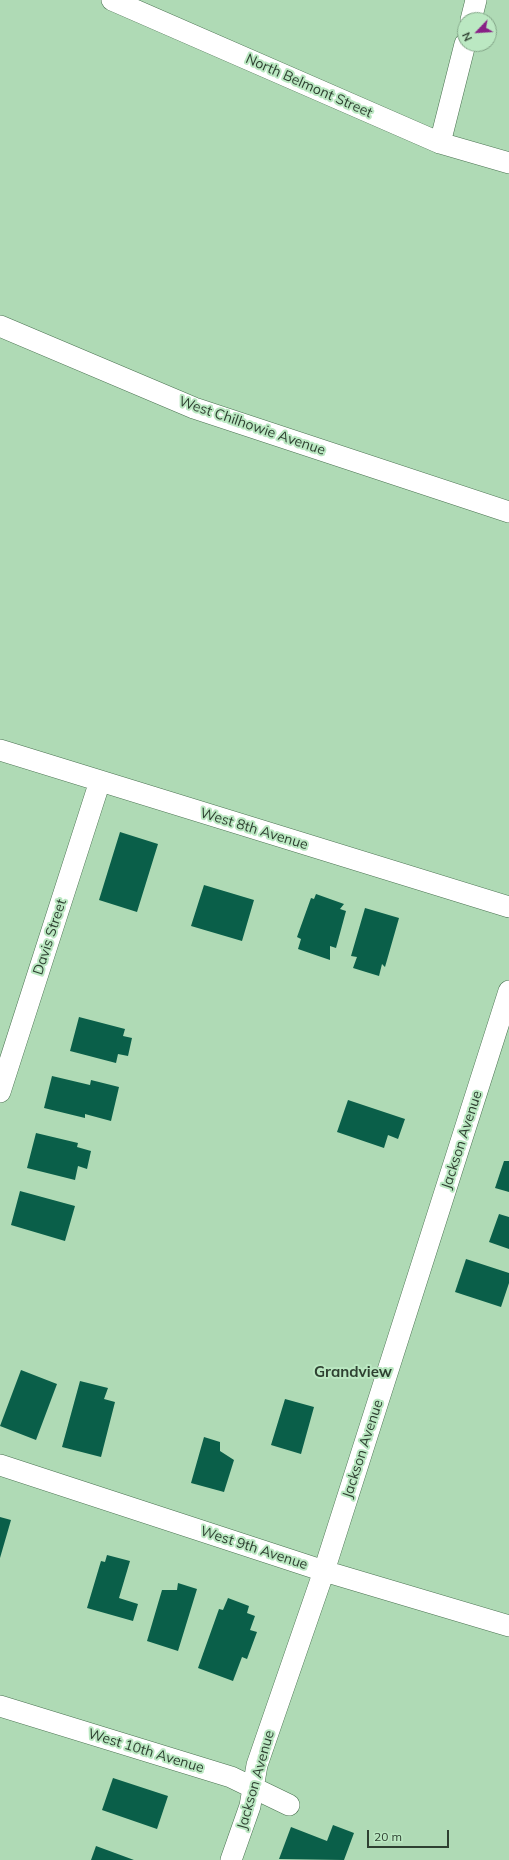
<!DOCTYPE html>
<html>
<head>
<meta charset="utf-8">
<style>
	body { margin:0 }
	#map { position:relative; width:509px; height:1860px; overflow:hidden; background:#afdab5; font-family:Mulish,sans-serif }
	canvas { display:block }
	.north { position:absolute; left:457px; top:12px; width:40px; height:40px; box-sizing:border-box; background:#bbe8c2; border:1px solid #83a588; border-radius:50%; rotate:245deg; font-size:11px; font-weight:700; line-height:16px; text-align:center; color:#2e4031 }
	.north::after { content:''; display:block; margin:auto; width:14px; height:18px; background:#882086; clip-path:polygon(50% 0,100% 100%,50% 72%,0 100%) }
	.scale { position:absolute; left:367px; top:1830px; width:82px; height:18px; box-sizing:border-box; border:2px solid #2e4031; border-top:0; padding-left:5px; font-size:12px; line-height:14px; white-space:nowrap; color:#2e4031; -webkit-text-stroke:3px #bbe8c2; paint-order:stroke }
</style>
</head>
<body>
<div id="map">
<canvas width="509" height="1860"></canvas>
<div class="north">N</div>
<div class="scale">20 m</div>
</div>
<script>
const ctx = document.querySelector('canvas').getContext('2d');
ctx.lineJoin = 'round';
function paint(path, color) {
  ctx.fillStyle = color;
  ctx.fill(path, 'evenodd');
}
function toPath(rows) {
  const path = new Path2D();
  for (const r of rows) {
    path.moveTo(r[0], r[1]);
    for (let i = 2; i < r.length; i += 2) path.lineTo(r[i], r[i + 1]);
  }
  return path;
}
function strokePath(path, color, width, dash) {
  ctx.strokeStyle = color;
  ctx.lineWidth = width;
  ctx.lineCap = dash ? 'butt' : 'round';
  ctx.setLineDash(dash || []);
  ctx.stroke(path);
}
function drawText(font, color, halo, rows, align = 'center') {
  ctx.font = font + ' Mulish,sans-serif';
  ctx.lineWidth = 4;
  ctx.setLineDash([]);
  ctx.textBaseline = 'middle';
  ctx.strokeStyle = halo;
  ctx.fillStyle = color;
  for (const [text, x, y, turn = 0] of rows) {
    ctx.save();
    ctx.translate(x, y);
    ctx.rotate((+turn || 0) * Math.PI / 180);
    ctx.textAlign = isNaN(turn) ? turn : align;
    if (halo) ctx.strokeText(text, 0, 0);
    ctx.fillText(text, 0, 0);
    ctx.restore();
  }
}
paint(toPath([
	[120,832,158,844,137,912,99,900],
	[204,885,254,900,242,941,191,926],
	[316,894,344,904,340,909,346,911,336,948,330,946,330,960,298,949,301,939,297,937,311,898,314,899],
	[365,908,399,918,385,967,382,964,379,976,353,968,357,957,351,956],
	[79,1017,125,1029,123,1036,132,1038,128,1056,118,1054,116,1063,70,1051],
	[52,1076,90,1085,91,1080,119,1087,111,1121,85,1114,85,1118,44,1108],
	[348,1100,405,1119,398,1139,388,1135,384,1148,337,1132],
	[36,1133,78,1143,77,1147,91,1151,87,1169,78,1166,75,1180,27,1168],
	[504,1161,509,1161,509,1192,495,1188],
	[20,1191,75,1206,65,1241,11,1225],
	[499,1214,509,1217,509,1249,489,1242],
	[466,1259,509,1273,509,1283,501,1307,455,1292],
	[21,1370,57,1384,36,1440,0,1426],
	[80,1381,108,1388,104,1399,115,1402,101,1457,62,1447],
	[285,1399,314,1407,301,1454,271,1445],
	[204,1437,220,1442,220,1451,234,1460,224,1492,191,1483],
	[0,1517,11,1520,0,1558],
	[107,1555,130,1561,119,1598,138,1604,133,1621,87,1608,101,1561,105,1562],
	[178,1583,197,1589,178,1651,147,1641,162,1590,177,1590],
	[228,1598,249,1606,247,1613,255,1616,250,1630,257,1632,247,1659,242,1657,233,1681,198,1668,219,1609,223,1610],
	[113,1778,168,1796,157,1829,102,1810],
	[333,1825,354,1833,344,1860,279,1859,291,1827,327,1841],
	[96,1846,134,1860,91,1860]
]), '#0a5f49');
const street = toPath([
	[112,0,440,143,509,163],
	[471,20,476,0],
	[440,143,465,44],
	[0,326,194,408,509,512],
	[0,750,509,907],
	[0,1092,100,781],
	[0,1465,324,1571,509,1626],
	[0,1706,231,1777,289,1805],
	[231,1860,250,1806,257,1765,324,1571,509,991]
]);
strokePath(street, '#4a7251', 22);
strokePath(street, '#fff', 21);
drawText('14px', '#2e4031', '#bbe8c2', [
	["North Belmont Street",309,86,24],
	["West Chilhowie Avenue",252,426,19],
	["West 8th Avenue",254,829,17],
	["Davis Street",50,937,-72],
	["Jackson Avenue",462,1140,-72],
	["Jackson Avenue",363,1449,-72],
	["West 9th Avenue",254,1548,18],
	["West 10th Avenue",146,1751,17],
	["Jackson Avenue",256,1780,-74]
]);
drawText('bold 15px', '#2e4031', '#bbe8c2', [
	["Grandview",353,1372]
]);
</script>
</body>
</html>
